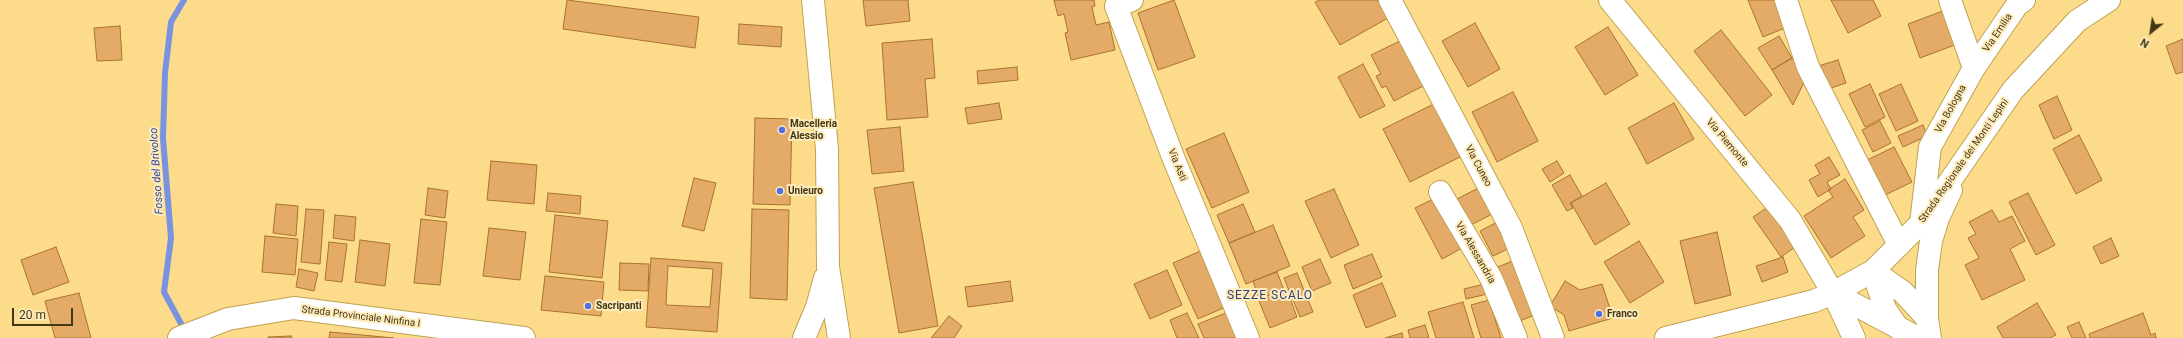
<!DOCTYPE html>
<html>
<head>
<meta charset="utf-8">
<style>
	body { margin:0 }
	#map { position:relative; width:2183px; height:338px; overflow:hidden; background:#fcdc8a; font-family:Roboto,sans-serif }
	canvas { display:block }
	.north { position:absolute; left:2131px; top:12px; width:40px; height:40px; -webkit-text-stroke:3px #feebbc; paint-order:stroke; rotate:210deg; font-size:11px; font-weight:700; line-height:16px; text-align:center; color:#433714 }
	.north::after { content:''; display:block; margin:auto; width:14px; height:18px; background:#433714; clip-path:polygon(50% 0,100% 100%,50% 72%,0 100%) }
	.scale { position:absolute; left:12px; top:308px; width:61px; height:18px; box-sizing:border-box; border:2px solid #433714; border-top:0; padding-left:5px; font-size:12px; line-height:14px; white-space:nowrap; color:#433714; -webkit-text-stroke:3px #feebbc; paint-order:stroke }
</style>
</head>
<body>
<div id="map">
<canvas width="2183" height="338"></canvas>
<div class="north">N</div>
<div class="scale">20 m</div>
</div>
<script>
const ctx = document.querySelector('canvas').getContext('2d');
ctx.lineJoin = 'round';
function toPath(rows) {
  const path = new Path2D();
  for (const r of rows) {
    path.moveTo(r[0], r[1]);
    for (let i = 2; i < r.length; i += 2) path.lineTo(r[i], r[i + 1]);
  }
  return path;
}
function strokePath(path, color, width, dash) {
  ctx.strokeStyle = color;
  ctx.lineWidth = width;
  ctx.lineCap = dash ? 'butt' : 'round';
  ctx.setLineDash(dash || []);
  ctx.stroke(path);
}
function paint(path, color) {
  ctx.fillStyle = color;
  ctx.fill(path, 'evenodd');
}
function drawText(font, color, halo, rows, align = 'center') {
  ctx.font = font + ' Roboto,sans-serif';
  ctx.lineWidth = 4;
  ctx.setLineDash([]);
  ctx.textBaseline = 'middle';
  ctx.strokeStyle = halo;
  ctx.fillStyle = color;
  for (const [text, x, y, turn = 0] of rows) {
    ctx.save();
    ctx.translate(x, y);
    ctx.rotate((+turn || 0) * Math.PI / 180);
    ctx.textAlign = isNaN(turn) ? turn : align;
    if (halo) ctx.strokeText(text, 0, 0);
    ctx.fillText(text, 0, 0);
    ctx.restore();
  }
}
strokePath(toPath([
	[184,0,171,22,165,73,163,138,171,238,164,292,185,331]
]), '#7a93de', 6);
const building = toPath([
	[567,0,699,17,695,48,563,29,567,0],
	[863,0,908,0,910,21,866,26,863,0],
	[1054,0,1094,0,1095,6,1092,7,1096,25,1109,22,1115,50,1071,60,1065,33,1068,32,1064,14,1058,16,1054,0],
	[1174,0,1195,57,1158,70,1138,13,1174,0],
	[1320,0,1378,0,1388,18,1340,45,1315,2,1320,0],
	[1748,0,1780,0,1790,26,1763,37,1748,0],
	[1831,0,1873,0,1881,16,1848,33,1831,0],
	[1948,9,1960,43,1920,58,1908,24,1948,9],
	[1475,23,1500,69,1468,87,1442,41,1475,23],
	[739,24,782,27,781,47,738,44,739,24],
	[120,26,122,60,97,61,94,28,120,26],
	[1608,27,1638,75,1605,95,1575,47,1608,27],
	[1721,30,1772,95,1745,116,1694,51,1721,30],
	[1779,36,1792,58,1772,70,1758,48,1779,36],
	[932,39,935,78,925,79,928,117,887,120,882,43,932,39],
	[1404,39,1427,84,1394,101,1386,86,1382,88,1376,76,1381,74,1371,55,1404,39],
	[2183,39,2183,72,2176,74,2166,46,2183,39],
	[1792,58,1806,78,1793,105,1772,70,1792,58],
	[1838,60,1846,83,1825,90,1818,66,1838,60],
	[1363,64,1385,106,1360,118,1338,77,1363,64],
	[1017,67,1018,80,978,84,977,71,1017,67],
	[1870,84,1885,117,1865,127,1849,94,1870,84],
	[1901,84,1918,121,1896,131,1879,94,1901,84],
	[1513,92,1538,141,1497,162,1472,112,1513,92],
	[2057,96,2072,130,2054,139,2039,105,2057,96],
	[1440,101,1466,154,1410,182,1383,129,1440,101],
	[999,103,1002,119,968,124,965,108,999,103],
	[1674,103,1694,139,1647,164,1628,128,1674,103],
	[755,118,792,119,790,205,753,204,755,118],
	[1880,121,1891,143,1873,152,1862,130,1880,121],
	[1923,125,1927,136,1903,147,1898,136,1923,125],
	[900,127,904,171,872,174,867,130,900,127],
	[1224,133,1249,192,1212,208,1186,149,1224,133],
	[2079,135,2102,180,2076,194,2053,149,2079,135],
	[1894,147,1912,182,1883,196,1865,161,1894,147],
	[1829,157,1840,175,1827,182,1831,189,1818,197,1809,180,1820,174,1815,165,1829,157],
	[491,161,537,165,534,204,487,200,491,161],
	[1557,161,1564,173,1550,182,1542,169,1557,161],
	[1570,175,1582,196,1570,203,1573,208,1567,211,1552,185,1570,175],
	[694,178,716,183,704,231,682,226,694,178],
	[1845,179,1864,210,1853,217,1865,236,1831,258,1804,216,1833,197,1828,190,1845,179],
	[913,182,938,326,899,333,874,188,913,182],
	[1606,183,1630,224,1595,245,1571,203,1606,183],
	[1486,184,1500,210,1471,225,1457,199,1486,184],
	[428,188,448,191,445,218,425,215,428,188],
	[1334,189,1359,245,1331,258,1305,201,1334,189],
	[548,193,581,196,580,214,546,211,548,193],
	[2028,193,2055,245,2036,255,2009,202,2028,193],
	[1437,197,1464,247,1442,259,1415,208,1437,197],
	[276,204,298,206,296,236,273,233,276,204],
	[1243,204,1255,232,1229,243,1217,215,1243,204],
	[1768,207,1795,247,1781,257,1753,217,1768,207],
	[306,209,324,210,320,264,301,262,306,209],
	[752,209,789,210,787,300,750,298,752,209],
	[1992,210,1999,222,2012,216,2025,241,2010,249,2025,280,1982,300,1965,265,1979,258,1968,238,1976,234,1969,222,1992,210],
	[335,215,356,217,354,241,333,238,335,215],
	[555,215,608,221,602,278,549,272,555,215],
	[421,219,447,222,440,285,414,283,421,219],
	[1503,219,1516,245,1493,256,1480,231,1503,219],
	[1273,225,1290,266,1246,284,1229,243,1273,225],
	[489,228,526,232,520,280,483,276,489,228],
	[1717,232,1731,295,1695,304,1680,241,1717,232],
	[265,236,298,239,295,275,262,272,265,236],
	[2111,238,2119,256,2101,264,2093,247,2111,238],
	[360,240,390,244,385,286,355,282,360,240],
	[1639,241,1664,282,1630,303,1604,262,1639,241],
	[329,242,347,244,342,282,325,280,329,242],
	[56,247,69,282,33,295,21,260,56,247],
	[1205,249,1230,305,1198,319,1173,263,1205,249],
	[1372,254,1382,277,1353,289,1344,265,1372,254],
	[1783,257,1788,272,1762,282,1756,266,1783,257],
	[651,258,722,263,717,332,646,327,651,258],
	[1320,259,1331,283,1312,291,1302,267,1320,259],
	[1517,259,1539,313,1520,321,1498,267,1517,259],
	[620,263,649,264,648,291,619,290,620,263],
	[668,266,713,269,710,307,666,305,668,266],
	[299,269,318,273,314,291,296,287,299,269],
	[1167,270,1182,305,1150,319,1134,284,1167,270],
	[1277,272,1284,290,1259,299,1253,281,1277,272],
	[1297,273,1313,312,1300,317,1284,278,1297,273],
	[545,276,604,282,601,316,541,310,545,276],
	[1010,281,1013,301,968,307,965,287,1010,281],
	[1565,281,1580,290,1602,284,1613,318,1569,331,1564,315,1550,306,1565,281],
	[1382,283,1396,316,1366,328,1353,295,1382,283],
	[1489,283,1492,293,1466,299,1464,289,1489,283],
	[1287,290,1297,317,1270,328,1259,301,1287,290],
	[79,293,91,338,55,338,45,301,79,293],
	[1489,300,1501,338,1481,338,1471,305,1489,300],
	[1463,302,1474,338,1436,338,1428,312,1463,302],
	[2037,303,2056,335,2050,338,2003,338,1997,327,2037,303],
	[1231,311,1242,338,1204,338,1198,324,1231,311],
	[1187,313,1199,338,1177,338,1170,320,1187,313],
	[2143,313,2151,335,2155,333,2156,338,2090,338,2089,334,2143,313],
	[949,316,962,326,954,338,931,338,949,316],
	[2079,322,2086,338,2072,338,2067,327,2079,322],
	[1425,325,1429,338,1410,338,1408,330,1425,325],
	[330,332,394,338,329,338,330,332],
	[1402,333,1403,338,1385,338,1402,333],
	[291,336,292,338,268,338,268,337,291,336]
]);
paint(building, '#e3aa68');
strokePath(building, '#a9732f', 1);
const street = toPath([
	[1132,0,1116,6,1173,157,1248,338],
	[1390,0,1511,228,1553,338],
	[1610,0,1790,220,1833,293,1854,338],
	[1786,0,1808,67,1899,245],
	[1974,68,2017,5,2024,0],
	[1440,192,1491,278,1516,338],
	[1921,223,1930,147,1974,68,1950,0],
	[1873,271,1903,292,1927,318],
	[1873,271,1885,309,1898,328],
	[1833,293,1918,338],
	[1930,338,1927,318,1927,270,1931,241,1938,218,1951,190]
]);
const secondary = toPath([
	[813,0,827,149,828,267,839,338],
	[179,338,228,319,294,308,524,338],
	[804,338,817,307,825,278],
	[1666,338,1814,301,1833,293,1873,271,1921,223,2013,90,2077,21,2109,0]
]);
strokePath(street, '#c0a251', 24);
strokePath(secondary, '#c0a251', 24);
strokePath(street, '#fff', 22);
strokePath(secondary, '#fff', 22);
for (const [x, y, r, color] of [
	[782,130,4,"#5270e5"],
	[780,191,4,"#5270e5"],
	[588,306,4,"#5270e5"],
	[1599,314,4,"#5270e5"]
]) {
  const dot = new Path2D();
  dot.arc(x, y, r, 0, 2 * Math.PI);
  ctx.fillStyle = color;
  ctx.fill(dot);
  strokePath(dot, '#feebbc', 1.5);
}
drawText('10px', '#433714', '#feebbc', [
	["Via Emilia",1998,33,-56],
	["Via Bologna",1951,109,-61],
	["Via Piemonte",1727,143,50],
	["Strada Regionale dei Monti Lepini",1964,161,-55],
	["Via Asti",1177,165,68],
	["Via Cuneo",1478,166,62],
	["Via Alessandria",1475,253,60],
	["Strada Provinciale Ninfina I",361,317,7]
]);
drawText('bold 10px', '#433714', '#feebbc', [
	["Macelleria",790,124],
	["Alessio",790,136],
	["Unieuro",788,191],
	["Sacripanti",596,306],
	["Franco",1607,314]
], 'left');
drawText('italic 11px', '#30459d', '#feebbc', [
	["Fosso del Brivolco",157,171,-94]
]);
ctx.letterSpacing = '1px';
drawText('12px', '#31427c', '#feebbc', [
	["SEZZE SCALO",1270,296]
]);
ctx.letterSpacing = '0px';
</script>
</body>
</html>
